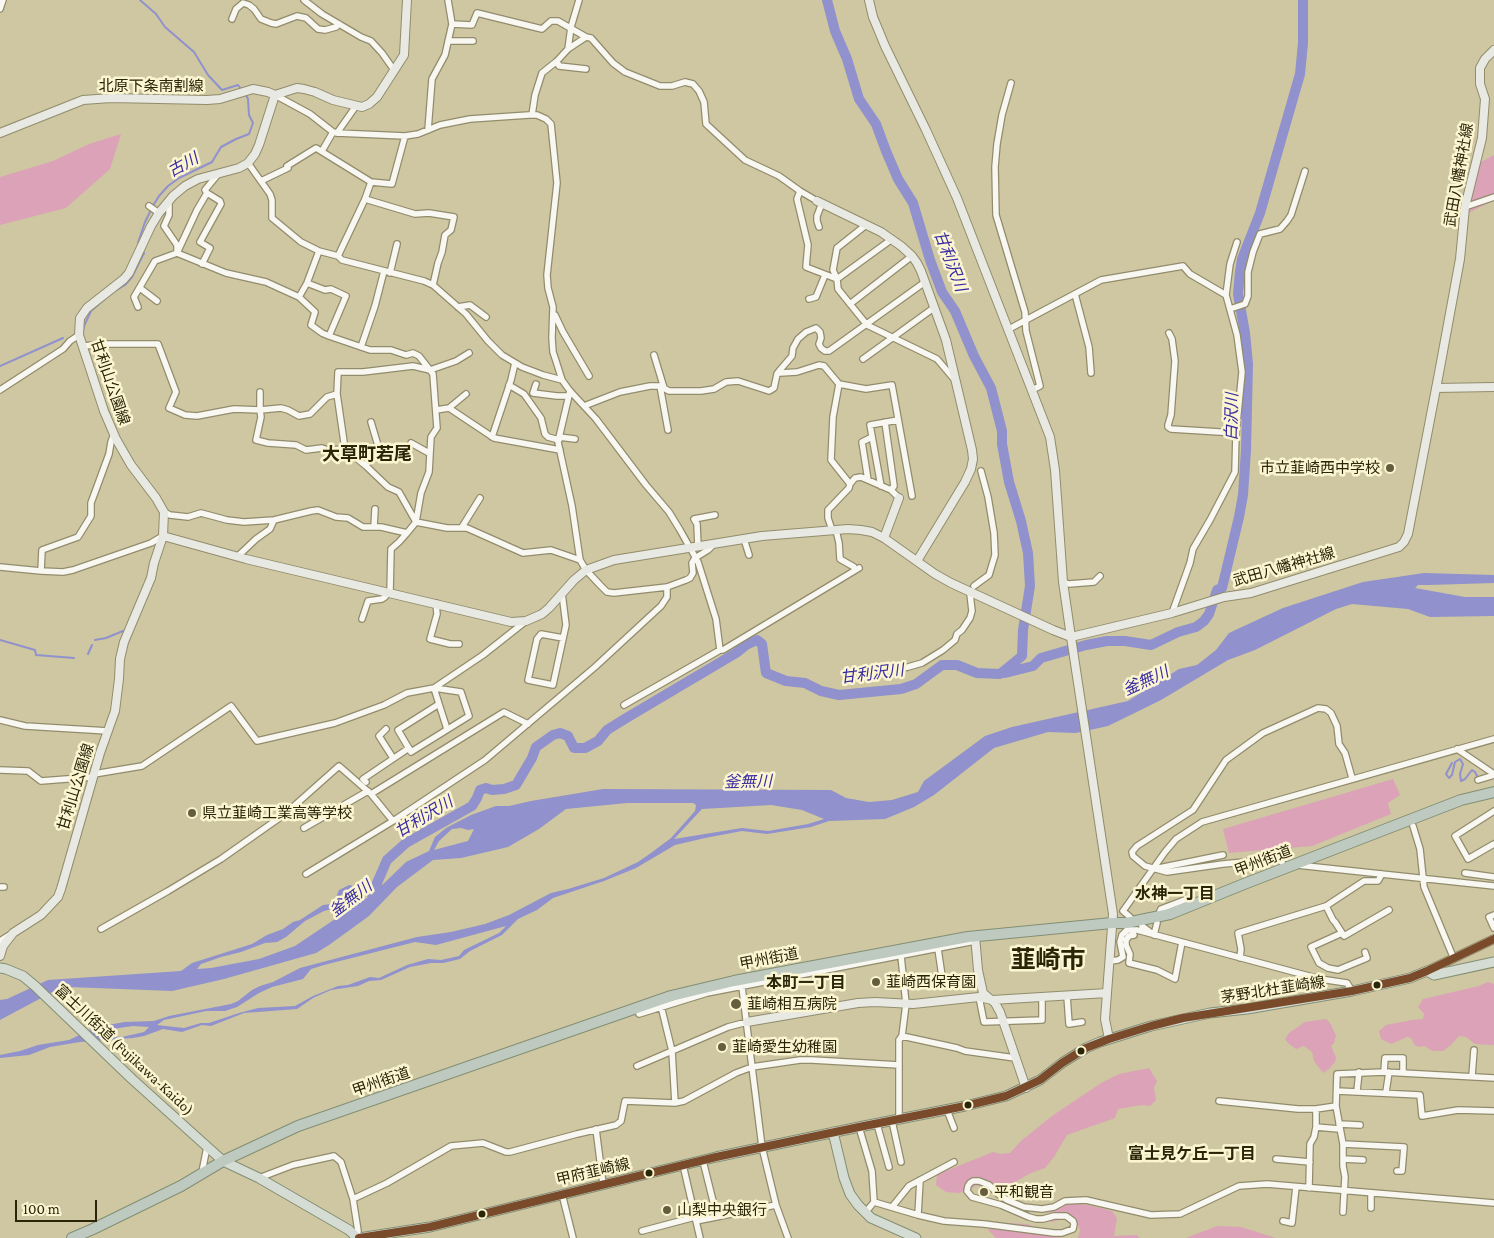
<!DOCTYPE html>
<html>
<head>
<meta charset="utf-8">
<style>
	body { margin:0 }
	#map { position:relative; width:1494px; height:1238px; overflow:hidden; background:#cec7a1; font-family:"Crimson Pro",serif }
	canvas { display:block }
	.scale { position:absolute; left:15px; top:1200px; width:82px; height:22px; box-sizing:border-box; border:2px solid #2b2508; border-top:0; padding-left:6px; font-size:15px; line-height:18px; white-space:nowrap; color:#2b2508; -webkit-text-stroke:4px #fbf5d2; paint-order:stroke }
</style>
</head>
<body>
<div id="map">
<canvas width="1494" height="1238"></canvas>
<div class="scale">100 m</div>
</div>
<script>
const ctx = document.querySelector('canvas').getContext('2d');
ctx.lineJoin = 'round';
function paint(path, color) {
  ctx.fillStyle = color;
  ctx.fill(path, 'evenodd');
}
function toPath(rows) {
  const path = new Path2D();
  for (const r of rows) {
    path.moveTo(r[0], r[1]);
    for (let i = 2; i < r.length; i += 2) path.lineTo(r[i], r[i + 1]);
  }
  return path;
}
function strokePath(path, color, width, dash) {
  ctx.strokeStyle = color;
  ctx.lineWidth = width;
  ctx.lineCap = dash ? 'butt' : 'round';
  ctx.setLineDash(dash || []);
  ctx.stroke(path);
}
function drawText(font, color, halo, rows, align = 'center') {
  ctx.font = font + ' "Crimson Pro","Noto Sans JP",serif';
  ctx.lineWidth = 5;
  ctx.setLineDash([]);
  ctx.textBaseline = 'middle';
  ctx.strokeStyle = halo;
  ctx.fillStyle = color;
  for (const [text, x, y, turn = 0] of rows) {
    ctx.save();
    ctx.translate(x, y);
    ctx.rotate((+turn || 0) * Math.PI / 180);
    ctx.textAlign = isNaN(turn) ? turn : align;
    if (halo) ctx.strokeText(text, 0, 0);
    ctx.fillText(text, 0, 0);
    ctx.restore();
  }
}
paint(toPath([
	[121,134,110,169,66,208,0,225,0,177,53,161,89,144],
	[1494,155,1494,200,1463,216,1467,189,1481,162],
	[1393,779,1400,795,1388,803,1391,814,1312,846,1229,853,1223,829],
	[1488,982,1494,984,1494,1045,1475,1044,1466,1037,1459,1036,1451,1045,1443,1051,1433,1051,1424,1046,1418,1047,1414,1044,1411,1038,1407,1037,1391,1044,1381,1039,1379,1031,1386,1025,1412,1020,1423,1019,1424,1014,1418,1007,1423,999,1479,986],
	[1326,1019,1330,1023,1336,1035,1334,1043,1331,1046,1336,1057,1335,1062,1329,1069,1323,1073,1314,1061,1312,1052,1304,1046,1296,1049,1289,1044,1285,1039,1289,1033,1305,1022],
	[1149,1068,1157,1081,1154,1088,1156,1100,1150,1106,1142,1105,1118,1109,1115,1118,1067,1135,1054,1157,1045,1168,1031,1173,1011,1184,994,1184,976,1186,959,1193,946,1192,936,1185,937,1174,953,1168,993,1152,1001,1154,1010,1153,1021,1141,1052,1116,1101,1083,1119,1074],
	[1070,1203,1088,1205,1112,1211,1117,1218,1114,1236,1137,1235,1140,1238,1078,1238,1080,1230,1077,1222,1064,1219,1051,1222,1040,1217],
	[987,1222,1027,1224,1040,1229,1052,1237,1063,1238,996,1238,989,1231],
	[1217,1226,1241,1227,1276,1238,1186,1238]
]), '#dca2b8');
paint(toPath([
	[1424,573,1494,575,1494,583,1428,585,1418,585,1415,588,1465,597,1494,597,1494,616,1430,617,1408,609,1352,604,1336,609,1255,650,1228,660,1161,700,1108,726,1076,733,1048,732,994,748,934,795,914,807,885,819,829,821,811,827,767,834,742,831,705,838,675,845,636,868,604,881,553,898,537,910,518,919,502,935,470,951,460,959,443,963,431,963,410,967,381,980,369,981,358,986,331,990,313,998,297,1009,244,1013,211,1026,202,1025,182,1032,163,1029,144,1036,133,1038,80,1042,50,1047,29,1055,0,1058,0,1055,20,1051,38,1045,69,1040,96,1027,125,1022,154,1021,169,1016,231,1004,238,1001,252,990,260,986,273,982,300,968,417,937,451,932,485,924,509,915,551,893,568,889,604,878,638,862,651,853,671,838,695,811,696,805,693,803,627,803,566,809,539,829,508,847,461,858,433,860,397,887,369,916,329,945,316,953,224,979,172,991,69,987,58,989,0,1020,0,1000,7,999,48,980,181,971,192,963,252,944,267,935,283,929,293,922,300,920,323,905,331,904,334,902,339,890,349,885,358,887,367,893,372,895,406,862,429,851,435,837,446,828,471,815,496,806,509,806,531,801,603,789,831,790,846,798,869,802,892,800,918,792,924,781,985,736,1012,727,1128,701,1179,669,1197,665,1216,650,1229,633,1283,608,1363,582],
	[771,805,802,810,824,819,808,824,768,831,742,828,674,839,702,809],
	[461,828,468,830,474,829,468,841,434,850,439,841,452,829],
	[352,889,360,892,368,897,295,946,259,959,211,968,197,969,201,964,221,957,241,952,265,943,277,942,286,937,305,921,324,911,332,909,337,905,340,896,346,891],
	[506,926,499,933,464,950,459,956,441,960,428,959,407,965,379,978,370,977,348,985,338,986,313,996,295,1006,258,1008,239,1013,209,1023,201,1023,184,1028,157,1025,164,1020,206,1011,225,1011,237,1007,259,993,272,987,303,979,311,969,324,965,415,942,436,945],
	[133,1026,149,1027,144,1032,122,1037,101,1036,97,1034,119,1028]
]), '#9091cd');
strokePath(toPath([
	[140,0,156,14,165,27,194,52,208,75,222,90,238,85,241,89],
	[138,243,145,222,154,204,159,196,168,186,179,178,212,162,221,147,236,139,249,134,253,123,249,115,248,99,246,95],
	[110,294,125,285,132,277,144,253],
	[83,331,84,326,91,311,107,297],
	[0,366,63,338],
	[0,640,35,650,36,655,74,658],
	[95,640,106,638,123,631],
	[88,654,92,645],
	[1452,763,1446,774,1449,778,1452,775,1455,762,1460,759,1463,764,1460,774,1461,781,1465,779,1472,770,1475,772,1478,778]
]), '#9091cd', 2);
strokePath(toPath([
	[1005,673,1033,666,1041,658,1086,645,1107,641,1125,641,1151,645,1178,632,1196,627,1204,621,1209,614,1217,590,1222,588,1239,517,1243,495,1246,450,1248,364,1245,333,1238,294,1240,272,1242,259,1260,213,1300,74,1303,43,1303,0],
	[378,899,377,883,387,860,406,843,472,806,477,798,480,790,486,788,492,790,504,789,516,785,532,758,536,747,553,735,560,733,568,736,574,748,585,748,598,741,607,730,628,717,736,653,746,645,757,640,762,644,766,673,786,681,805,683,821,691,839,695,901,689,916,684,942,665,957,665,977,673,1000,674,1022,656,1023,630,1030,586,1028,553,1021,521,1009,482,1002,444,1002,431,991,388,974,356,955,311,942,292,930,260,913,203,898,179,886,151,876,124,859,99,847,59,835,31,827,0]
]), '#9091cd', 10);
const street = toPath([
	[304,0,322,14,361,37,371,41,382,53,394,70],
	[0,9,3,0],
	[232,19,236,9,243,3,249,5,254,9,261,19,271,23,276,24,297,16,306,18,318,29,325,30,336,27,339,24],
	[452,24,472,25,477,13,542,29,551,21,558,21,586,37],
	[448,41,473,41],
	[568,49,571,27,579,0],
	[557,61,559,66,586,69],
	[1011,83,1002,115,997,144,995,167,996,215,1025,312,1026,331,1040,386,1032,390],
	[275,95,310,114,333,132,337,133,405,136,418,134,440,125,470,119,529,115,537,115,546,119,551,124,557,183,547,275,548,288,553,307,552,338,553,352,556,361,562,380,570,391,596,419,646,485,669,512,680,530,698,562,716,619,720,650],
	[532,115,535,95,542,73,557,61,568,49,586,37,591,38,613,63,625,72,660,86,672,86,685,82,693,84,699,91,704,102,706,124,745,160,779,176,800,191,817,201],
	[428,130,432,79,445,55,452,24,448,0],
	[337,133,356,106],
	[322,151,333,132],
	[248,163,270,194,272,200,272,218,301,242,319,251,338,256,342,260,424,281,433,285,466,314,488,341,502,355,522,367,543,375,562,380],
	[287,166,316,148,371,182,392,184,405,136],
	[261,181,288,168],
	[800,191,797,199,808,245,806,267,837,279,892,239],
	[365,199,415,214,429,213,454,217,451,230,445,235,442,252,438,263,433,285],
	[149,206,159,213],
	[1465,207,1494,197],
	[866,225,837,248,833,270,837,279,838,289,867,325,937,359,954,379],
	[819,227,817,221,817,216,822,203],
	[338,256,365,199,371,182],
	[202,264,210,248,200,242,221,204,220,201,207,193],
	[390,273,397,244],
	[307,283,325,290,331,289,346,296,329,336],
	[140,288,157,301],
	[1075,294,1089,347,1091,373],
	[1226,295,1230,264,1237,242],
	[299,297,307,283,319,251],
	[809,299,816,297,825,275],
	[850,304,912,256],
	[138,307,134,297,155,261,177,253,177,245,164,226,169,215,169,200],
	[458,307,470,305,486,317],
	[1230,309,1245,304,1248,296,1248,272,1253,252,1260,234,1280,229,1287,221,1291,215,1305,171],
	[555,315,563,332,589,376],
	[1009,329,1101,280,1183,266,1190,274,1226,295,1237,335,1242,372,1236,433,1235,472,1210,520,1193,549,1190,563,1172,613],
	[1169,333,1172,339,1175,361,1171,415,1168,425,1168,427,1171,429,1236,433],
	[84,346,105,344,158,344,176,392,169,408,185,415,197,416,234,409,260,410,261,417,256,440,268,443,296,445,306,450,322,448,328,450,345,449,366,466,388,487,399,492,416,522,447,528,467,528,523,553,551,550,580,560],
	[361,347,375,306,384,271],
	[654,355,664,388],
	[863,359,935,307],
	[777,374,780,370,792,356,793,348,798,339,806,332,816,328,820,332,821,338,819,344,821,348,825,351,829,351,925,282],
	[536,384,533,393,557,396,568,396],
	[839,384,833,417,831,460,850,484],
	[509,385,524,394,541,418,545,434,548,437,559,440],
	[660,386,668,430],
	[0,390,63,349,70,341,79,335],
	[570,391,558,442,572,506,580,560,586,570,600,585,607,592,614,593,667,587,686,580,690,578,693,573,692,563,695,558,708,550,714,544],
	[260,392,260,410,281,408,288,410,299,416,310,414,327,397,337,394],
	[584,406,620,392,650,386,660,386,669,391,701,391,714,389,726,382,738,381,769,391,774,388,777,374,780,373,797,372,819,365,824,366,839,384,866,389,892,385,912,496],
	[449,408,466,394],
	[436,410,449,408,494,438,560,450],
	[885,422,894,486,891,490],
	[492,437,511,380,515,363],
	[559,437,575,439],
	[411,443,429,453],
	[345,449,337,394,338,372,363,372,413,366,430,370,456,361,469,353],
	[366,466,372,453,379,449,371,422],
	[868,480,862,442,872,437],
	[881,486,870,425,898,420],
	[164,512,170,515,188,517,201,513,227,520,244,522,274,520,311,511,318,510,336,517,348,518,363,527,381,527,407,533,416,522,421,493,429,472,431,437,437,428,433,374,419,356,413,353,406,355,391,350,370,350,329,336,322,333,311,325,315,312,299,297,266,282,226,273,177,253,197,210,207,193,205,190,219,173],
	[374,527,375,509],
	[462,527,480,498],
	[832,530,828,518,828,510,849,488,850,484,855,478,861,477,891,490,899,498],
	[836,530,839,543,840,559,854,567,855,570],
	[744,539,749,555],
	[698,547,697,524,694,519,715,515],
	[237,557,256,539,270,529,274,520],
	[0,567,41,571,63,572,73,570,151,543,163,536],
	[41,571,42,550,78,537,91,516,91,503,109,454,111,442,114,434],
	[1063,582,1069,584,1094,582,1100,576],
	[974,586,989,575,995,555,994,533,988,497,981,471],
	[390,593,391,549,399,542,407,533],
	[562,593,566,625,553,685,528,680,537,639,541,634,563,638],
	[436,603,437,614,430,639,450,644,459,644],
	[362,619,368,601,382,599,385,597,387,592],
	[875,673,908,667,922,663,943,650,955,640,957,634,962,630,970,618,972,611,970,594],
	[434,688,461,692,469,716,411,752,398,730,439,704,434,688],
	[439,704,447,729],
	[624,705,720,650,723,650,859,568],
	[0,720,25,726,108,731],
	[386,729,379,736,393,758],
	[1457,749,1494,774],
	[0,770,28,771,41,781,93,777],
	[94,774,142,766,231,706,257,741,335,723,384,705,407,693,434,688,483,655,526,621],
	[1478,780,1494,775],
	[366,782,363,779,409,748],
	[371,794,504,712,528,724],
	[1494,811,1455,836,1468,859,1494,844],
	[1413,826,1420,849,1424,887,1454,959],
	[304,828,368,791],
	[1282,862,1278,860,1265,860,1223,864,1167,872,1145,866,1133,856,1132,852,1137,846,1193,810,1226,760,1263,733,1318,708,1326,709,1331,713,1337,726,1339,744,1345,753,1352,778],
	[1297,865,1494,886],
	[1159,868,1223,855],
	[1465,873,1494,877],
	[306,874,393,821],
	[0,887,4,887],
	[1326,906,1333,920,1335,922,1344,936,1389,910],
	[1160,911,1161,909,1190,898],
	[1494,915,1489,917,1494,928],
	[1130,917,1123,911,1165,852,1176,839,1202,822,1494,739],
	[1142,926,1154,935,1157,923],
	[101,929,168,891,221,859,285,814,339,766,371,794,393,821,485,760,595,667,661,606,667,597,667,587],
	[1342,933,1311,947,1319,963,1328,968,1338,970,1367,958,1365,952],
	[1134,935,1129,936,1126,940,1126,945,1130,954,1129,963,1157,970,1175,979,1182,942],
	[0,941,11,934],
	[938,949,942,976],
	[1240,958,1241,949,1238,933,1326,906,1364,881,1378,881,1382,874],
	[1110,961,1118,960,1123,957,1120,942,1122,935,1127,930,1137,930,1320,979,1347,983,1352,991],
	[742,987,762,1147,776,1205,788,1238],
	[1067,996,1069,1024,1082,1022],
	[979,997,984,1022,1042,1020,1042,997],
	[661,1006,672,1051,675,1103],
	[639,1014,707,993,975,941],
	[902,1036,957,1048,965,1051,1015,1058],
	[637,1066,728,1027,747,1022],
	[1384,1072,1385,1058,1403,1058,1403,1072],
	[1472,1076,1474,1050],
	[1337,1091,1420,1095,1422,1116,1458,1110,1494,1111],
	[1357,1091,1359,1072],
	[1386,1092,1389,1072],
	[1219,1101,1298,1109,1316,1109,1336,1106],
	[947,1110,954,1128],
	[899,1120,899,1040,902,1036,906,1004,901,956],
	[892,1121,901,1162],
	[877,1124,889,1167],
	[1339,1124,1360,1125],
	[859,1127,872,1171,874,1202],
	[1316,1127,1339,1129],
	[596,1129,603,1184],
	[1343,1144,1404,1147,1402,1171,1397,1171],
	[1276,1159,1310,1162],
	[1343,1159,1363,1160],
	[703,1161,717,1217],
	[683,1165,700,1238],
	[202,1172,207,1147],
	[259,1178,293,1165,334,1156,341,1162,353,1199,358,1231,357,1238],
	[1309,1188,1310,1144,1314,1137,1316,1127,1316,1109],
	[1371,1193,1371,1208],
	[562,1194,573,1238],
	[353,1199,387,1183,451,1146,483,1143,506,1152,510,1152,577,1134,616,1125,621,1121,625,1101,675,1103,684,1101,736,1073,752,1067,800,1060,812,1060,899,1065],
	[892,1207,909,1186,954,1162],
	[1343,1212,1345,1177,1343,1166,1343,1144,1336,1106,1337,1074,1384,1072,1494,1078],
	[865,1213,874,1202,918,1215,944,1221,984,1224,1054,1233,1062,1233,1073,1229,1074,1224,1073,1221,1066,1216,1054,1216,1043,1219,1036,1219,1029,1217,1001,1205,972,1197,967,1191,968,1186,970,1183,973,1181,979,1181,989,1185,998,1194,1007,1200,1024,1207,1042,1209,1054,1207,1065,1201,1086,1200,1151,1215,1180,1214,1239,1186,1267,1184,1494,1203],
	[918,1215,920,1180],
	[696,1221,776,1205],
	[1283,1221,1292,1223,1296,1187],
	[642,1231,695,1217]
]);
const secondary = toPath([
	[0,133,83,100,111,98,207,100,220,99,253,89,268,92,275,95],
	[817,201,881,232,901,246,912,256,917,263,921,271,946,340,972,450,973,459,971,469,965,482,917,561],
	[1436,388,1494,387],
	[163,536,246,559,511,622,526,621,542,614,549,608,574,580,586,570,614,560,762,536,848,529,861,530,872,532,884,538,935,574,951,583,1053,630,1071,637,1063,582,1055,470,1050,437,957,198,926,130,885,46,873,17,869,0],
	[884,538,899,498],
	[975,936,978,970,983,993,995,1003,1000,1012,1026,1088],
	[0,956,3,946,13,933,41,915,58,897,61,889,100,753,115,711,119,679,120,659,124,642,151,578,154,563,163,536,164,512,156,498,131,465,116,439,104,411,79,335,80,318,87,308,124,279,129,273,151,226,159,213,173,196,185,186,198,179,239,168,248,163,255,154,259,145,275,95,297,88,304,89,315,92,333,100,362,107,369,104,377,97,404,55,407,0],
	[1427,971,1494,939],
	[747,1022,858,1003,875,1002,913,1004,979,997,992,1000,1107,993],
	[1109,1039,1105,1019,1113,914,1071,637,1172,613,1224,597,1251,593,1399,547,1404,542,1408,534,1439,373,1460,259,1465,207,1482,138,1485,99,1480,84,1480,68,1485,59,1494,50]
]);
const primary = toPath([
	[0,968,6,969,23,976,35,986,132,1079,223,1161,259,1178,349,1230,357,1238],
	[833,1132,844,1178,850,1194,858,1205,871,1218,916,1238],
	[359,1238,430,1227,716,1157,859,1127,965,1106,1006,1096,1040,1080,1062,1063,1086,1048,1100,1042,1151,1026,1210,1013,1247,1009,1352,991,1410,978,1427,971,1434,975,1494,962]
]);
const highway = toPath([
	[72,1238,93,1229,181,1186,223,1161,298,1126,671,996,734,981,968,937,1112,923,1126,923,1170,914,1244,884,1461,800,1494,792]
]);
strokePath(street, '#928c6d', 8);
strokePath(secondary, '#928c6d', 10);
strokePath(primary, '#838e74', 11);
strokePath(highway, '#838e74', 12);
strokePath(street, '#f8f7f1', 5.5);
strokePath(secondary, '#e7e9e2', 8);
strokePath(primary, '#d5dcd3', 9);
strokePath(highway, '#becabf', 10);
strokePath(toPath([
	[359,1238,430,1227,716,1157,859,1127,965,1106,1006,1096,1040,1080,1062,1063,1086,1048,1109,1039,1151,1026,1183,1018,1352,991,1410,978,1427,971,1494,939]
]), '#7a4b2a', 8);
for (const [x, y, r, color] of [
	[1390,468,5,"#645e3e"],
	[192,813,5,"#645e3e"],
	[876,982,5,"#645e3e"],
	[1377,985,4.5,"#2b2508"],
	[736,1004,6,"#645e3e"],
	[722,1047,5,"#645e3e"],
	[1081,1051,4.5,"#2b2508"],
	[968,1105,4.5,"#2b2508"],
	[649,1173,4.5,"#2b2508"],
	[984,1192,5,"#645e3e"],
	[667,1210,5,"#645e3e"],
	[482,1214,4.5,"#2b2508"]
]) {
  const dot = new Path2D();
  dot.arc(x, y, r, 0, 2 * Math.PI);
  ctx.fillStyle = color;
  ctx.fill(dot);
  strokePath(dot, '#fbf5d2', 2);
}
drawText('15px', '#2b2508', '#fbf5d2', [
	["北原下条南割線",151,86],
	["武田八幡神社線",1459,175,-80],
	["甘利山公園線",110,382,71],
	["武田八幡神社線",1284,567,-16],
	["甘利山公園線",76,787,-73],
	["甲州街道",1263,861,-21],
	["甲州街道",769,959,-11],
	["茅野北杜韮崎線",1273,990,-9],
	["富士川街道 (Fujikawa-Kaido)",124,1050,43],
	["甲州街道",381,1082,-19],
	["甲府韮崎線",593,1172,-13]
]);
drawText('15px', '#2b2508', '#fbf5d2', [
	["市立韮崎西中学校",1380,468,"right"],
	["県立韮崎工業高等学校",202,813],
	["韮崎西保育園",886,982],
	["韮崎相互病院",747,1004],
	["韮崎愛生幼稚園",732,1047],
	["平和観音",994,1192],
	["山梨中央銀行",677,1210]
], 'left');
drawText('italic 16px', '#382ba1', '#fbf5d2', [
	["古川",183,165,-29],
	["甘利沢川",950,261,69],
	["白沢川",1232,417,-89],
	["甘利沢川",872,674,-7],
	["釜無川",1146,681,-25],
	["釜無川",748,782,-1],
	["甘利沢川",424,817,-31],
	["釜無川",351,899,-37]
]);
drawText('bold 16px', '#2b2508', '#fbf5d2', [
	["水神一丁目",1175,894],
	["本町一丁目",806,983],
	["富士見ケ丘一丁目",1192,1154]
]);
drawText('bold 18px', '#2b2508', '#fbf5d2', [
	["大草町若尾",367,454]
]);
drawText('bold 25px', '#2b2508', '#fbf5d2', [
	["韮崎市",1048,960]
]);
</script>
</body>
</html>
